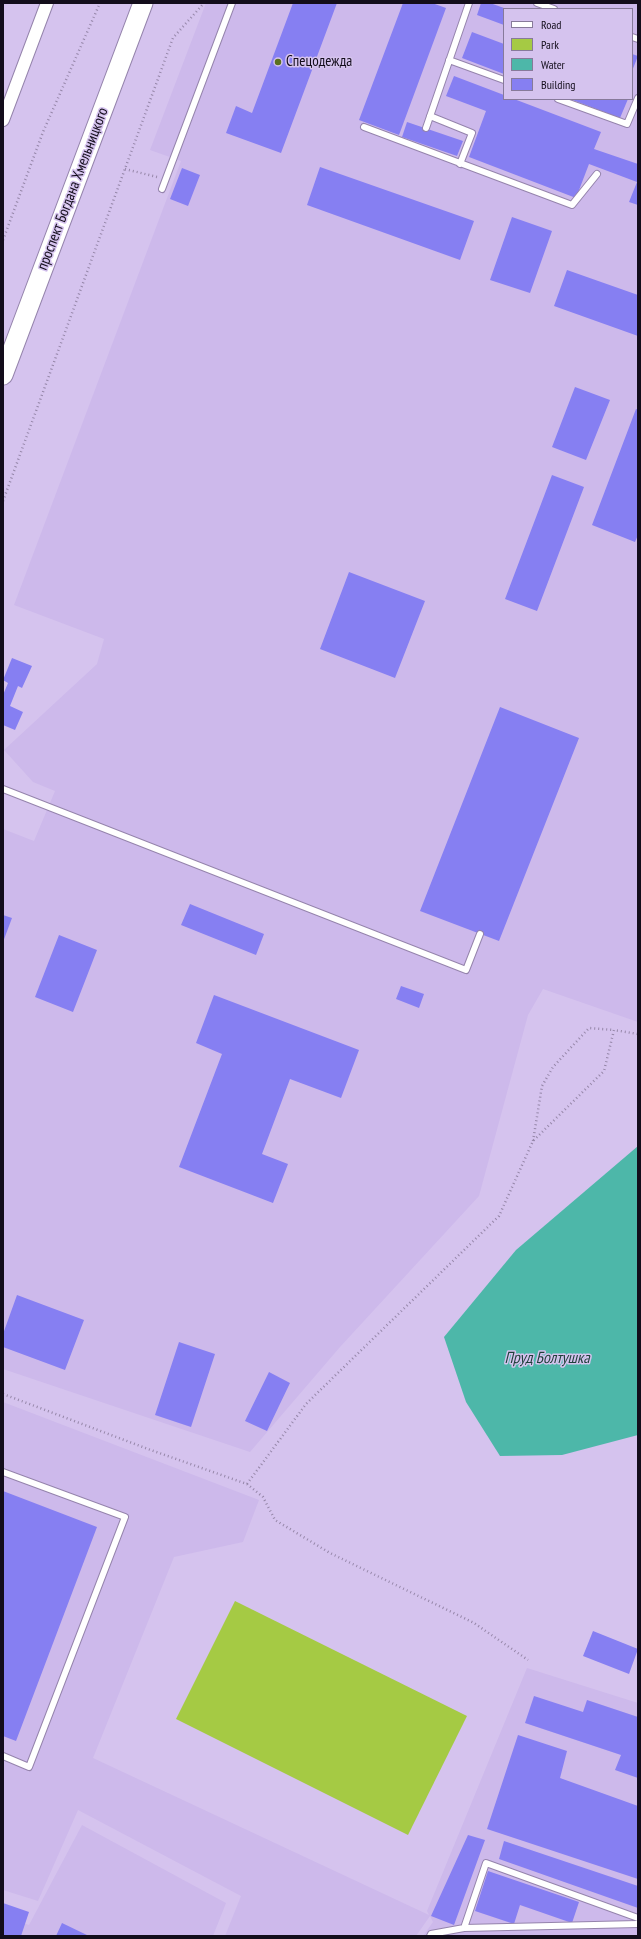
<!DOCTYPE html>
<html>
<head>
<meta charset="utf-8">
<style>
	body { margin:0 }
	#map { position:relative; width:641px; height:1939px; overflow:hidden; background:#d5c3ee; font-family:"PT Sans Narrow",sans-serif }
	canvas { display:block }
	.frame { position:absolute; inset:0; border:4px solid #130d1b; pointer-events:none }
	.legend { position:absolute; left:503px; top:8px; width:130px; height:92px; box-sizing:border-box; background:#d5c3ee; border:1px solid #877a9a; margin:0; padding:5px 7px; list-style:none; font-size:12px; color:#130d1b }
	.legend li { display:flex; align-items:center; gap:8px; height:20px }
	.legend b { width:20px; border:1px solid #877a9a }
</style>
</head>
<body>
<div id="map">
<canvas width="641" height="1939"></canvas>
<div class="frame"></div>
<ul class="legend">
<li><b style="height:5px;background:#fff"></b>Road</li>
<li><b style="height:11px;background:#a5ca44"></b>Park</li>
<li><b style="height:11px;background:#4db7a9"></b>Water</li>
<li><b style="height:11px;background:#867ff2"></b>Building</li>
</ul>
</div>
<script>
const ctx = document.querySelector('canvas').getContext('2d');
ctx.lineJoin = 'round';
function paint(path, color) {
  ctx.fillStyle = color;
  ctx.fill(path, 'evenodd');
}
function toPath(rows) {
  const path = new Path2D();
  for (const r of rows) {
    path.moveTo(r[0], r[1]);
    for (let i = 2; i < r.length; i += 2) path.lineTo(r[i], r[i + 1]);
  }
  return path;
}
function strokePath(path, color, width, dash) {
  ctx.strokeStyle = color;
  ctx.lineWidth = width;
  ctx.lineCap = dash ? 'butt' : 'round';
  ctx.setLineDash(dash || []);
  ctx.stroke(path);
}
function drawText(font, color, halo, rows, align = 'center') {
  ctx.font = font + ' "PT Sans Narrow",sans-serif';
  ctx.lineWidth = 3;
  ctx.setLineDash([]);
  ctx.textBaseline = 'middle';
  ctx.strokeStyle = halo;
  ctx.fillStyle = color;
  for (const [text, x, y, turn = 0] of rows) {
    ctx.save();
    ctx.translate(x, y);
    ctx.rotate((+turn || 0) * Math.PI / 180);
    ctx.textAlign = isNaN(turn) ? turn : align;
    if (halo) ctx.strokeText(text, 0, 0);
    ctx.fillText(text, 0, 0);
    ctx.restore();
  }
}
paint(toPath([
	[206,3,638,3,638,1022,543,989,528,1015,479,1196,340,1347,250,1452,3,1369,3,829,34,841,55,791,33,782,4,750,97,664,104,639,14,605,181,161,150,150],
	[504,9,632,9,632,99,504,99],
	[3,1402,259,1500,243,1542,174,1557,93,1758,429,1915,427,1911,527,1668,638,1703,638,1936,423,1936,433,1922,430,1916,416,1936,225,1936,241,1896,78,1810,38,1901,3,1890],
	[82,1825,226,1903,213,1936,3,1936,3,1916,29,1925]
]), '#cdb9eb');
paint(toPath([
	[235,1601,467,1716,408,1835,176,1719]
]), '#a5ca44');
paint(toPath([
	[638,1146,638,1435,562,1455,500,1456,466,1402,444,1337,516,1250]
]), '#4db7a9');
paint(toPath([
	[293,3,337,3,281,153,226,133,236,106,252,113],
	[403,3,432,3,446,8,399,135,359,120],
	[481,3,490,3,504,8,504,25,477,15],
	[472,32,504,44,504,74,462,58],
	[632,54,638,56,632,71],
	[454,76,504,95,504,99,514,99,601,132,594,149,638,164,638,205,629,202,637,182,589,164,576,198,469,157,486,111,446,96],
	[570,99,628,99,620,118],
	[407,122,463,141,457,156,402,137],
	[320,167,474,221,460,260,307,205],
	[182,168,200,175,188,206,170,199],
	[512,217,552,231,530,293,490,280],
	[567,270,638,295,638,336,554,306],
	[575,387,610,400,586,460,552,447],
	[636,409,638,410,638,535,635,542,592,525],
	[552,475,584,487,537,611,505,599],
	[349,572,425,601,395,678,320,649],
	[12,658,32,666,22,688,18,686,10,706,23,712,15,730,3,725,3,695,8,683,3,680],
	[500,707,579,738,499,941,420,911],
	[190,904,264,934,256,955,181,925],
	[3,915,12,918,3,942],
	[59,935,97,950,73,1012,35,997],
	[401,986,424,994,419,1008,396,999],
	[214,995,359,1050,341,1098,290,1079,262,1154,288,1164,273,1203,179,1167,222,1054,196,1043],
	[17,1295,84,1320,65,1370,3,1347,3,1334],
	[179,1342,215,1354,191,1427,155,1415],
	[269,1372,290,1383,267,1431,245,1421],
	[3,1491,97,1527,16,1741,3,1736],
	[593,1631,638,1649,629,1674,583,1656],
	[534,1696,583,1712,587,1700,638,1717,638,1778,615,1770,621,1755,525,1723],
	[518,1735,567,1751,560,1778,638,1806,638,1879,487,1829],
	[468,1835,485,1840,454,1925,431,1916],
	[504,1841,638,1886,638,1908,499,1859],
	[488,1871,579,1902,572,1923,520,1905,514,1924,475,1911],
	[3,1903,29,1912,21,1936,3,1936],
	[62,1923,89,1936,56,1936]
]), '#867ff2');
const lane = toPath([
	[537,3,554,9],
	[632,37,638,39],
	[449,60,504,80],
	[558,99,627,124,638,98],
	[430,116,472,133,460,164],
	[364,127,572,205,597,174],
	[426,128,469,3],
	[162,189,232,3],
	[3,789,466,970,480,934],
	[3,1472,125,1517,29,1767,3,1756],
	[464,1928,486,1863,638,1918],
	[430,1936,431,1934,464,1928,638,1924]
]);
const street = toPath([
	[3,120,47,3]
]);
const primary = toPath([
	[3,375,143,3]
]);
strokePath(lane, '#9584ac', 8);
strokePath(street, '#9584ac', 14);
strokePath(primary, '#9584ac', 21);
strokePath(toPath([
	[125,169,157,177],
	[3,240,43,132,100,3],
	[3,501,173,38,204,3],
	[533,1141,542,1086,553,1067,589,1028,614,1030],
	[3,1394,148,1449,247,1484,263,1497,275,1520,330,1553,474,1623,528,1660],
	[247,1484,306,1404,499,1216,533,1141,604,1071,614,1030,638,1034]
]), '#9687a9', 2.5, [1, 3]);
strokePath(lane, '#fff', 6);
strokePath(street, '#fff', 12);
strokePath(primary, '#fff', 19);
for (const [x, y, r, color] of [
	[278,62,4,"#5a7020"]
]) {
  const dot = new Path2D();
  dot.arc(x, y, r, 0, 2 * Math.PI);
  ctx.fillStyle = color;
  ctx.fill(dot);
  strokePath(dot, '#d5c3ee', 1.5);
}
drawText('15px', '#130d1b', '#d5c3ee', [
	["Спецодежда",286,62]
], 'left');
drawText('15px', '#130d1b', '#d5c3ee', [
	["проспект Богдана Хмельницкого",73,189,-69]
]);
drawText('italic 16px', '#1e3f3a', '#d5c3ee', [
	["Пруд Болтушка",547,1358]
]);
</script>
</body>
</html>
